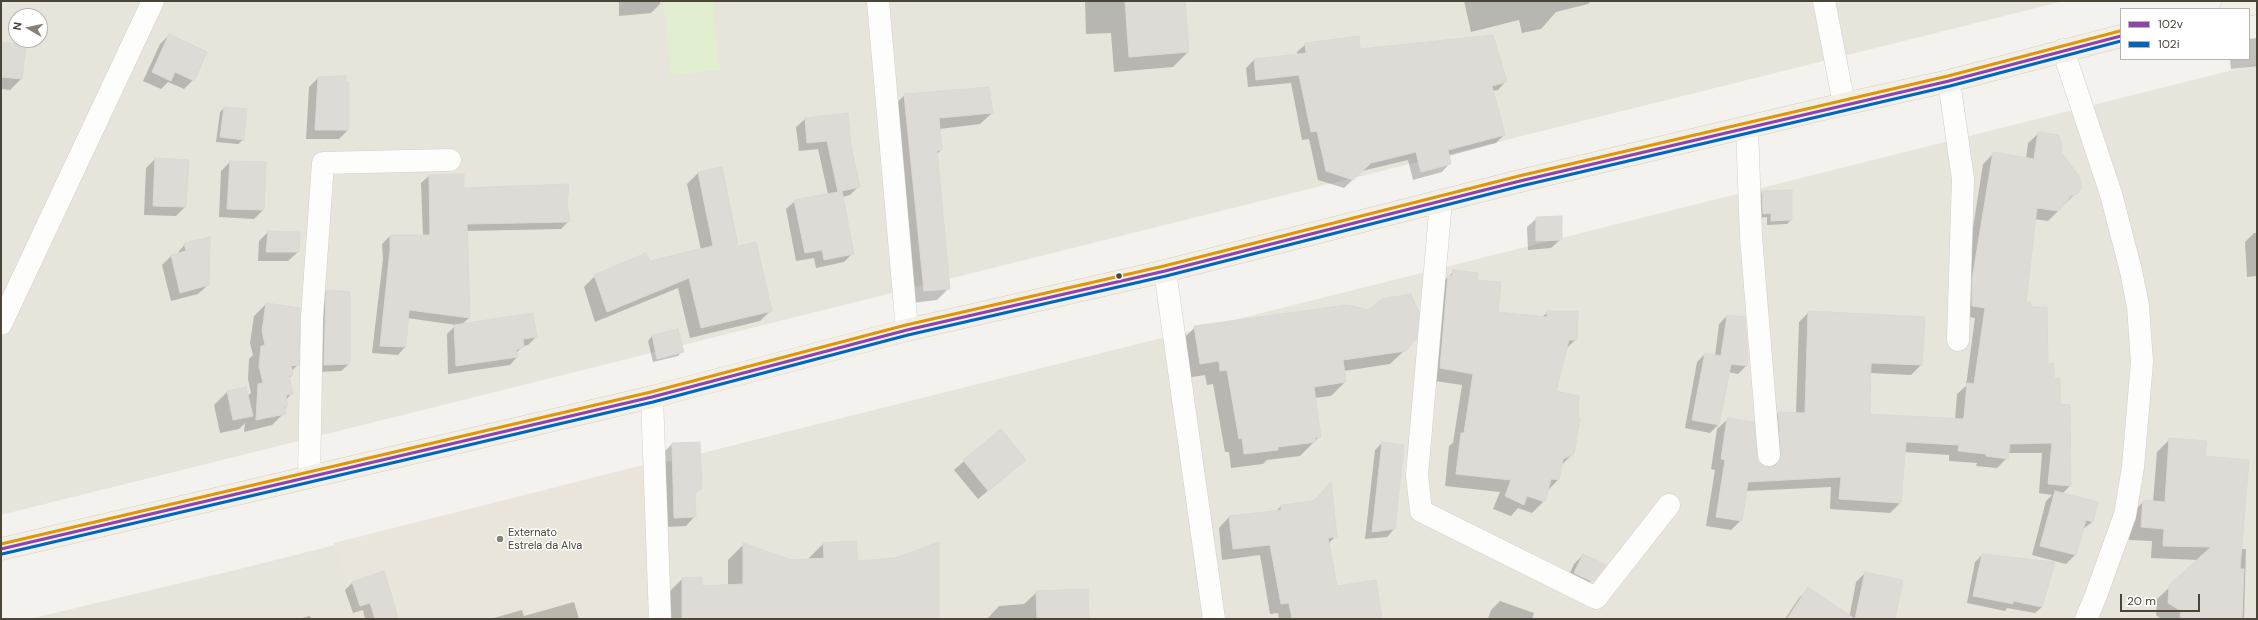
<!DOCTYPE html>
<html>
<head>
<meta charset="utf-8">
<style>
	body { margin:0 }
	#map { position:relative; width:2258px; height:620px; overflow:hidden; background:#f4f2ee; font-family:"DM Sans",sans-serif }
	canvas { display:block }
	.frame { position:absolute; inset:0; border:2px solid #4b4439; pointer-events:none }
	.legend { position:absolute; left:2120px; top:8px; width:130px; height:52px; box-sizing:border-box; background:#fff; border:1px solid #b7b4b0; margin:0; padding:5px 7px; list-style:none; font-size:12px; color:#4b4439 }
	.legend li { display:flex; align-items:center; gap:8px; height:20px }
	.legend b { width:20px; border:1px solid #b7b4b0 }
	.north { position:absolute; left:8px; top:8px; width:40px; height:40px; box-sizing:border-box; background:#fff; border:1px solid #b7b4b0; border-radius:50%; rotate:279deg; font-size:11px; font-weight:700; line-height:16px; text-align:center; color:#4b4439 }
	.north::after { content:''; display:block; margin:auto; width:14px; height:18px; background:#868178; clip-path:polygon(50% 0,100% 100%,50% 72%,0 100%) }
	.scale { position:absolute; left:2120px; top:594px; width:80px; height:18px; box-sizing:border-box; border:2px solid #4b4439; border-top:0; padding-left:5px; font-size:12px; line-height:14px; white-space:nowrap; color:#4b4439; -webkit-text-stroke:3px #fff; paint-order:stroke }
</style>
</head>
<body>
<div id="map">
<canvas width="2258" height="620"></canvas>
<div class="frame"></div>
<ul class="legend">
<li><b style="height:5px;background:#8e44ad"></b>102v</li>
<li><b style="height:5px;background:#0065bd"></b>102i</li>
</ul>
<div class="north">N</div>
<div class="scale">20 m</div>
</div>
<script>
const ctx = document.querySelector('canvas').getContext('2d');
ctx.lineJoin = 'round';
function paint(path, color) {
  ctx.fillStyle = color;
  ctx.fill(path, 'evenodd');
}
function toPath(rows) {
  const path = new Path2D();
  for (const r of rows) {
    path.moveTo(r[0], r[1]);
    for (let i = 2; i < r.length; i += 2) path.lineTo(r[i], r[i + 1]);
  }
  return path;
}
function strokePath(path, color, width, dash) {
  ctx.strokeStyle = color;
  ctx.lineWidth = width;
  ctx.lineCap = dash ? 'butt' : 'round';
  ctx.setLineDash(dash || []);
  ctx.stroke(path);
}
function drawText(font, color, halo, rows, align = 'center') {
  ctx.font = font + ' "DM Sans",sans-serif';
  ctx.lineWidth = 3;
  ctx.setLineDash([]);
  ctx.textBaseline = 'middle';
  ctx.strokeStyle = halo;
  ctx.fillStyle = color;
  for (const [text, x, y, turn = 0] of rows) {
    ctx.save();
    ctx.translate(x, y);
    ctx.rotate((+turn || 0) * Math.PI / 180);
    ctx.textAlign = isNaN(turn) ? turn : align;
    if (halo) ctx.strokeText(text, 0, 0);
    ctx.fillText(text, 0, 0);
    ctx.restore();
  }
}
paint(toPath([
	[1,1,2064,1,1,515],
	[16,16,40,16,40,40,16,40],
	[2257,64,2257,619,29,619,227,572]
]), '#e7e4dc');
paint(toPath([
	[647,464,656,619,359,619,334,543]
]), '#eae5da');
paint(toPath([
	[663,1,713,1,720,70,671,75]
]), '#e1eecf');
paint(toPath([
	[619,1,660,1,660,4,651,13,619,16],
	[1085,1,1184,1,1188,52,1173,67,1114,72,1111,33,1086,34],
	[1464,1,1591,1,1588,4,1556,12,1541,29,1522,33,1519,20,1471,32],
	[169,35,193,80,184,89,168,82,161,89,143,81,160,44],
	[2257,38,2257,66,2231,69,2230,59,2249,59,2249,39],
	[1,43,21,79,10,90,1,89],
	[1306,44,1360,50,1506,81,1498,90,1492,91,1504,135,1496,143,1448,156,1450,163,1442,172,1413,180,1408,160,1362,171,1344,188,1318,180,1309,139,1302,140,1291,83,1248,87,1246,68,1254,60,1297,55,1297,52],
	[318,78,348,130,339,139,306,139,309,87],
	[905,95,992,113,980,124,939,129,941,150,936,155,949,288,937,300,912,303,893,106],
	[224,108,243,140,238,144,216,142,220,112],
	[847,114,850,146,859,186,850,195,842,197,852,254,844,262,816,268,814,258,796,261,786,209,795,201,828,194,818,149,799,151,796,127,805,119],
	[2039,133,2060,152,2076,193,2048,221,2034,219,2025,303,2054,379,2059,405,2070,486,2062,494,2092,522,2082,530,2075,555,2066,564,2032,555,2046,501,2052,495,2039,493,2042,453,2008,453,2007,458,1997,468,1976,466,1977,463,1949,461,1949,455,1904,452,1900,503,1890,513,1830,509,1831,487,1746,491,1741,520,1731,530,1706,526,1715,470,1711,469,1717,429,1728,419,1758,462,1763,467,1770,469,1772,465,1768,423,1778,413,1796,413,1799,322,1809,312,1924,318,1921,365,1911,375,1870,373,1869,415,1955,420,1957,394,1966,386,1975,318,1962,316,1963,291,1983,164,1993,154,2026,159,2028,143],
	[155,159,185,207,176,216,144,215,146,168],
	[230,162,265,163,263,210,254,219,219,217,221,171],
	[698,173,771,310,760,321,690,338,678,288,595,322,584,287,595,276,701,250,687,184],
	[429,176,463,189,566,203,569,221,561,229,466,231,469,318,461,325,536,337,528,345,523,346,516,353,517,357,510,365,448,374,447,334,456,325,407,318,405,347,398,355,372,353,383,259,382,244,390,236,423,236,421,183],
	[1762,192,1791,220,1787,224,1767,225,1767,217,1759,218,1758,196],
	[1537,218,1561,239,1551,248,1528,250,1527,227],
	[268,232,298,252,288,261,258,261,259,241],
	[2254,233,2257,233,2257,276,2247,277,2245,242],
	[185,244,208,285,198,294,171,301,162,265,171,256,176,255],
	[1453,272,1476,281,1497,313,1542,317,1548,312,1576,339,1566,349,1555,392,1573,454,1560,466,1558,480,1547,491,1544,501,1532,513,1518,508,1511,516,1493,509,1500,492,1445,486,1449,446,1453,443,1462,385,1428,380,1441,284],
	[327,291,349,364,341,371,316,372,319,299],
	[266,304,298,365,291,371,292,375,289,378,292,393,286,400,287,406,284,410,284,413,272,425,244,432,245,423,239,429,220,433,214,405,227,392,245,388,247,396,251,393,248,379,249,359,253,355,250,343,254,316],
	[1727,316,1747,357,1746,366,1738,374,1728,372,1718,425,1710,433,1685,428,1697,362,1705,354,1715,356,1719,324],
	[1195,327,1405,350,1390,364,1344,371,1345,382,1331,396,1315,398,1320,436,1300,456,1267,460,1263,464,1231,468,1229,452,1225,452,1213,384,1207,385,1205,375,1186,378,1181,341],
	[677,330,682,351,678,356,653,362,648,341,652,336],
	[1000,430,1025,460,978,499,954,470],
	[2170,439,2204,457,2241,549,2246,549,2244,619,2161,619,2156,615,2157,599,2199,560,2151,558,2152,541,2129,540,2131,514,2144,501,2153,502,2157,452],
	[699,443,700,489,694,495,695,516,686,526,665,527,663,453,672,444],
	[1382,443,1394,529,1387,537,1365,539,1375,450],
	[1330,484,1336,536,1328,544,1336,587,1381,619,1279,619,1278,613,1270,614,1260,555,1222,560,1219,528,1229,517,1275,512,1281,506,1313,502],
	[855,542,857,562,938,619,666,619,666,595,682,579,701,587,728,586,728,560,744,544,791,561,807,560,823,544],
	[1583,555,1593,579,1584,589,1566,582,1574,564],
	[1982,555,2042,607,2035,613,2007,608,2005,611,1967,603,1975,562],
	[1865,573,1894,619,1849,619,1856,582],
	[353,582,393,619,365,619,363,610,353,613,345,590],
	[1808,589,1842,619,1785,619,1799,598],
	[1037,592,1088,619,987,619,999,606,1024,604],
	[1500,601,1534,613,1532,619,1488,619,1491,610],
	[574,602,579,619,490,619,522,610,524,616],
	[310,616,311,619,298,619]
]), '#0003');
const building = toPath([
	[1125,1,1185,1,1189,52,1129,57,1125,1],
	[169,34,207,52,194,81,175,72,171,81,152,72,169,34],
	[1493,35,1507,82,1492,86,1505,135,1448,150,1451,164,1421,172,1416,152,1371,163,1353,180,1326,171,1317,131,1311,132,1299,75,1256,80,1254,59,1306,53,1305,43,1359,36,1360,49,1493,35],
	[1,42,26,45,22,79,1,77,1,42],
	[346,76,346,81,349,82,349,130,315,130,318,77,346,76],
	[989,87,993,113,939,118,942,150,937,151,950,289,924,291,904,94,989,87],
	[224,107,247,109,244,140,220,137,224,107],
	[848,113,851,146,860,187,842,191,854,254,824,260,822,250,805,253,794,200,838,192,827,141,807,143,805,118,848,113],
	[2038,132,2058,135,2062,145,2061,152,2079,176,2081,182,2081,189,2077,194,2071,196,2059,211,2037,208,2026,302,2030,302,2031,307,2047,307,2048,364,2054,363,2054,378,2060,378,2060,404,2070,405,2071,486,2048,484,2052,443,2010,444,2008,459,1986,456,1986,454,1958,451,1959,445,1906,442,1901,503,1839,499,1841,477,1748,482,1742,521,1716,517,1725,460,1721,459,1727,418,1754,422,1757,456,1763,466,1770,467,1776,465,1781,454,1778,412,1805,413,1808,311,1925,317,1922,365,1871,363,1870,414,1962,419,1964,417,1967,383,1974,384,1985,308,1972,306,1972,280,1993,152,2034,159,2038,132],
	[155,158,189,160,186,207,153,206,155,158],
	[230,161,266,162,264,210,227,209,230,161],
	[722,167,738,246,756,242,772,311,701,328,689,278,607,312,594,275,646,253,650,261,713,246,698,172,722,167],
	[464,174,464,188,569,184,567,203,570,222,467,224,470,318,409,310,406,347,380,346,390,250,390,235,430,235,429,175,464,174],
	[1792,190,1792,220,1771,221,1771,213,1763,214,1762,191,1792,190],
	[1562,216,1562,240,1536,241,1536,217,1562,216],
	[268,231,300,232,299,252,266,252,268,231],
	[210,237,209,285,180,293,171,255,186,251,184,243,210,237],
	[1453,270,1478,273,1477,280,1501,282,1498,312,1547,317,1547,311,1578,311,1577,340,1569,340,1556,391,1579,396,1578,418,1580,418,1574,454,1563,459,1559,480,1551,479,1545,502,1527,496,1524,505,1505,496,1511,480,1456,474,1461,433,1464,433,1473,374,1440,368,1448,275,1452,276,1453,270],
	[326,290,350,292,350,364,324,365,326,290],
	[1411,294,1419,313,1417,337,1406,351,1343,360,1346,382,1314,387,1321,437,1315,438,1316,442,1278,447,1278,450,1244,454,1242,438,1239,439,1227,370,1220,371,1219,361,1200,364,1194,326,1347,305,1368,310,1382,299,1411,294],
	[266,303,300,308,299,365,291,366,293,375,289,376,293,394,286,395,288,407,284,407,286,414,256,420,258,384,263,383,259,366,261,346,265,345,262,331,266,303],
	[533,313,537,337,523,339,524,347,516,350,518,357,456,366,454,325,533,313],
	[1727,315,1745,317,1748,357,1747,366,1731,364,1719,425,1692,420,1705,353,1721,356,1727,315],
	[678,329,684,352,657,359,652,335,678,329],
	[246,387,253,416,233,420,227,391,246,387],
	[1001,429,1026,460,988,491,963,460,1001,429],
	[2169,438,2207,441,2205,456,2249,460,2240,569,2244,569,2242,619,2180,619,2181,611,2168,603,2169,585,2211,547,2163,546,2164,529,2141,527,2143,500,2165,502,2169,438],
	[700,442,702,489,695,493,696,517,674,518,672,443,700,442],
	[1382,442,1404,445,1395,529,1372,532,1382,442],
	[1331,482,1337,537,1328,538,1337,586,1376,580,1382,619,1292,619,1289,603,1281,604,1270,545,1233,549,1229,516,1281,510,1281,505,1314,501,1331,482],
	[2055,491,2098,502,2093,522,2086,520,2076,555,2040,546,2055,491],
	[856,541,858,561,895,558,939,542,939,619,682,619,682,578,702,577,702,586,743,584,743,543,792,560,824,558,823,543,856,541],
	[1583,554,1606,565,1594,580,1591,581,1574,573,1583,554],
	[1982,554,2055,562,2042,607,2013,601,2013,604,1973,596,1982,554],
	[384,571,392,597,398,619,375,619,370,603,360,606,352,582,384,571],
	[1865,572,1903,580,1895,619,1855,619,1865,572],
	[1808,587,1855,619,1787,619,1808,587],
	[1088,589,1089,619,1037,619,1036,591,1088,589]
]);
paint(building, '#dedbd6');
strokePath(building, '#dcd9d4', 1);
const minor = toPath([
	[878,1,907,330],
	[1824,1,1844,104],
	[2063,50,2111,194,2131,271,2138,306,2142,362,2133,467,2125,515,2095,598,2086,619],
	[1949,81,1963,179,1958,340],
	[1747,127,1751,237,1769,455],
	[1441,201,1417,475,1421,511,1596,598,1669,505],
	[1165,271,1214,619],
	[1,324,153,1],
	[652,397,660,619],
	[309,477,312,317,323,163,450,160]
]);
const major = toPath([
	[2231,9,2257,3],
	[1,549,652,397,907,330,1165,271,1520,181,1844,104,1949,81,2121,36]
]);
strokePath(minor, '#d2d0cb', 23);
strokePath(major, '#d6cebb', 23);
strokePath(minor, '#fdfdfc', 22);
strokePath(major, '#f2efe6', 22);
strokePath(toPath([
	[1,549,652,397,907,330,1165,271,1520,181,1949,81,2121,36]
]), '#8e44ad', 3);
strokePath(toPath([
	[2,554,653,402,908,335,1166,276,1521,186,1950,86,2121,41]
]), '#0065bd', 3);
strokePath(toPath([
	[1,544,651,392,906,325,1164,266,1519,176,1948,76,2120,31]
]), '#dd9709', 3);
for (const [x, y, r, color] of [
	[1119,276,3.5,"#4b4439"],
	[500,539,4,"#868178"]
]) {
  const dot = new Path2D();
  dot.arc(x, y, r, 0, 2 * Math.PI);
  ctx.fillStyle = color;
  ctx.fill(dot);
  strokePath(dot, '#fff', 1.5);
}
drawText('11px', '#4b4439', '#fff', [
	["Externato",508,533],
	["Estrela da Alva",508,546]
], 'left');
</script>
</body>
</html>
